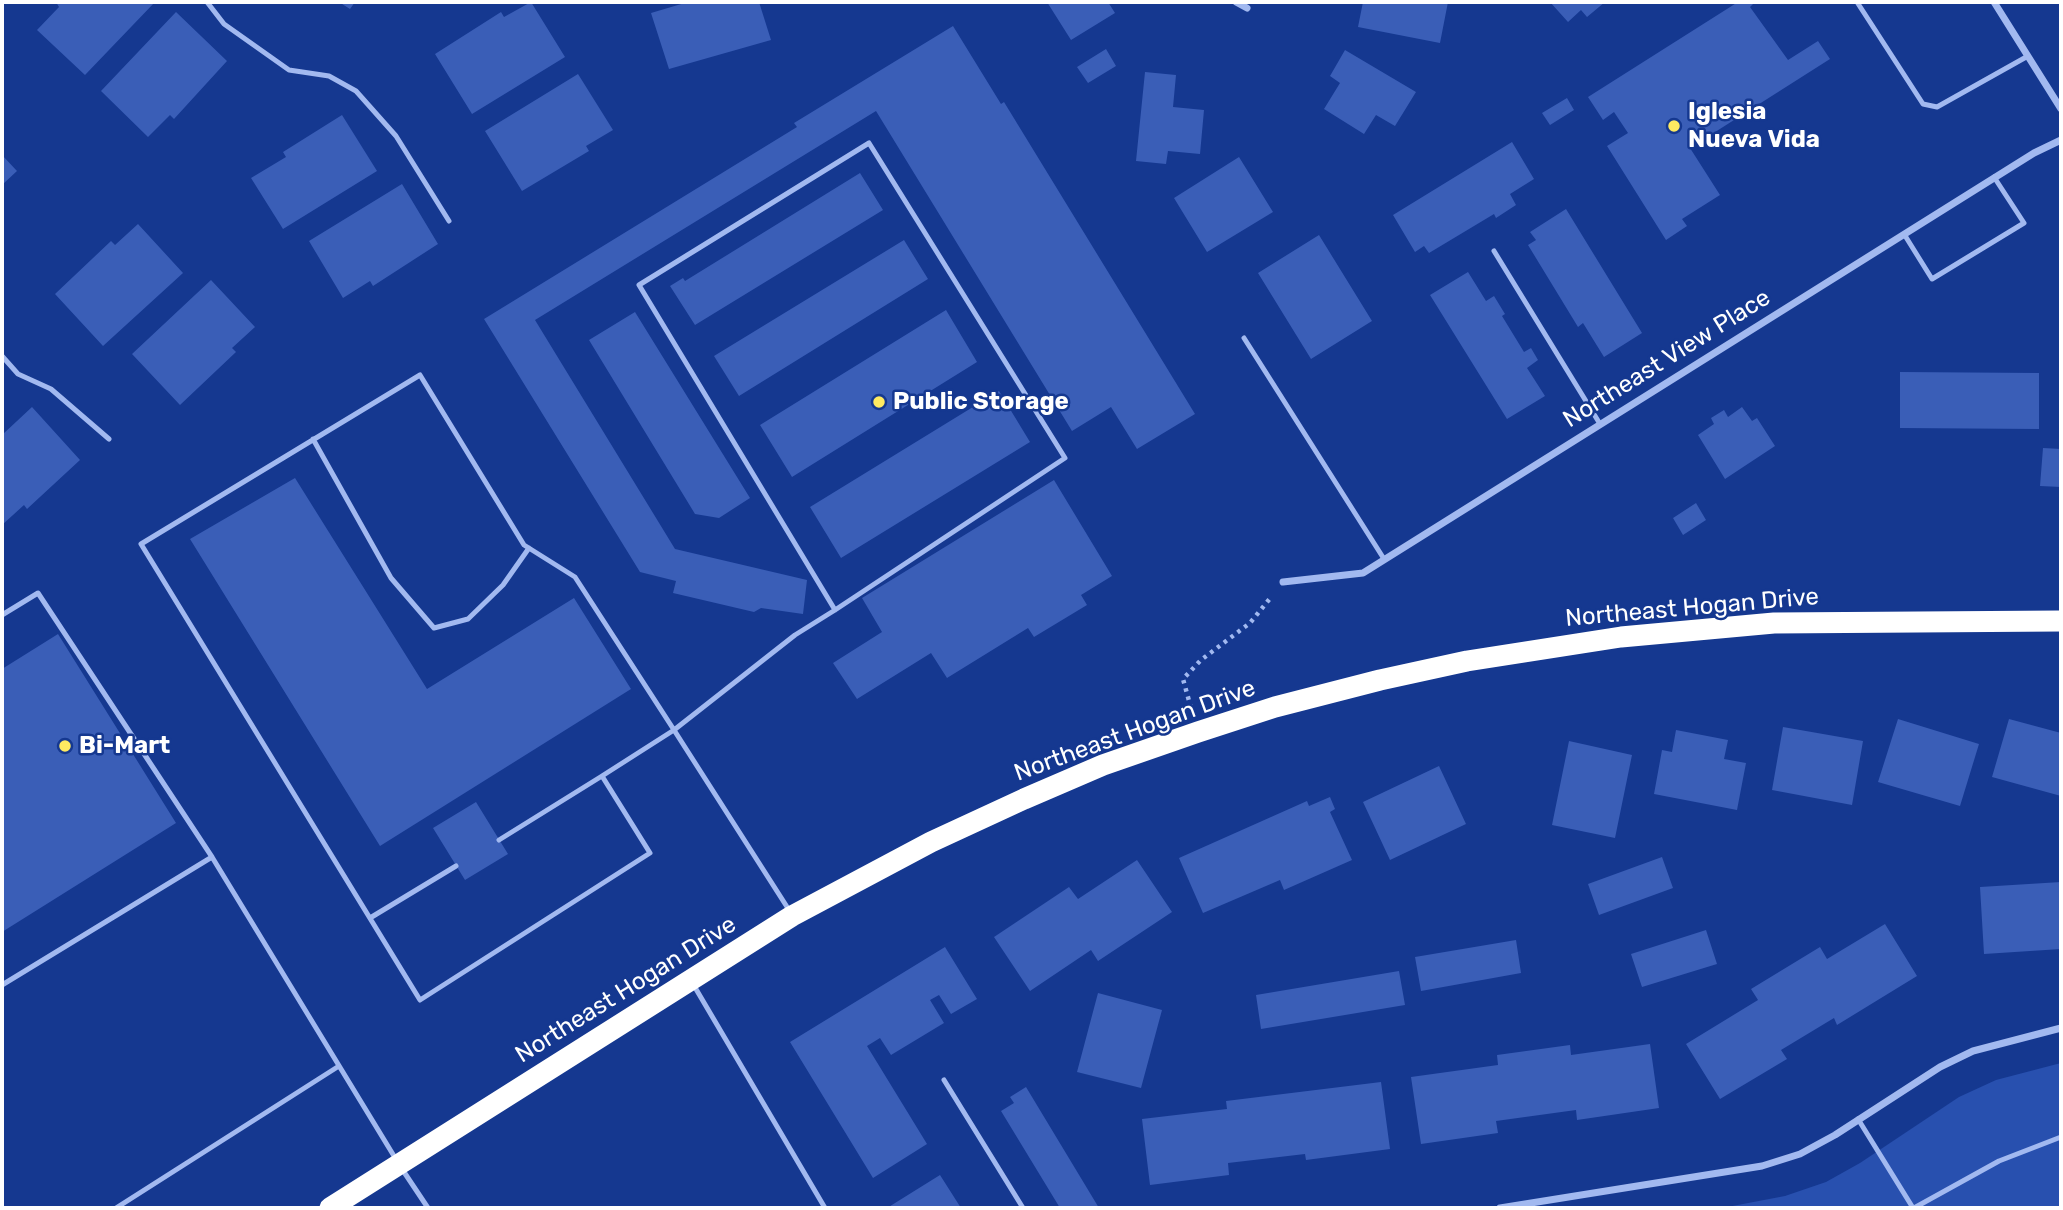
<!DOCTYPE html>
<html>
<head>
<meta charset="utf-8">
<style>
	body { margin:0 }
	#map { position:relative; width:2063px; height:1210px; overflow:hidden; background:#153890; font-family:Rubik,sans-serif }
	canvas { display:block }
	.frame { position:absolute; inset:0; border:4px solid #fff; pointer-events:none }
</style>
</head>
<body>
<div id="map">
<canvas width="2063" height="1210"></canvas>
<div class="frame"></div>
</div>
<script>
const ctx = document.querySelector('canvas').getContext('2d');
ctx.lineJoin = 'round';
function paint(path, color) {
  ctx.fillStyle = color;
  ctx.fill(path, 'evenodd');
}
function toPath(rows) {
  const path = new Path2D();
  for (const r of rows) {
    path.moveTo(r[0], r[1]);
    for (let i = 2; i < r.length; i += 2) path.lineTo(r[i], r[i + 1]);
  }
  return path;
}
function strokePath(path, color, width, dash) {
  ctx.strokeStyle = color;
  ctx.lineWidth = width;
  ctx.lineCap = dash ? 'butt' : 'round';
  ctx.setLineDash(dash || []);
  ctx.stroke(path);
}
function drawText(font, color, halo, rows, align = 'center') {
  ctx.font = font + ' Rubik,sans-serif';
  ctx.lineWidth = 5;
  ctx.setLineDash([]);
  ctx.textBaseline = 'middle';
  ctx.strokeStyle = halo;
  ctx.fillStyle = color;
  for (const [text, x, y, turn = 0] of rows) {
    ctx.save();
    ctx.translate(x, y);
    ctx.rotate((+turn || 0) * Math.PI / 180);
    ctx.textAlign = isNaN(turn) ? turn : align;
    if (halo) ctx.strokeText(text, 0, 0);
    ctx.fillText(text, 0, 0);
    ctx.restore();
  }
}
paint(toPath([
	[2061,1063,2061,1208,1722,1208,1785,1196,1826,1182,1860,1163,1959,1097,1996,1080]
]), '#2850af');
paint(toPath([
	[56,2,155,2,85,75,37,30,59,7],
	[339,2,355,2,350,9],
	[531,2,565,57,472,114,435,54,501,12,504,17],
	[688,2,759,2,771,40,669,69,651,13],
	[1047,2,1108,2,1115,13,1071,40],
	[1363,2,1448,2,1440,43,1358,27],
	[1550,2,1605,2,1587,17,1581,10,1568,22],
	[1738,2,1755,2,1750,7,1788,60,1818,41,1830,59,1690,148,1720,195,1682,219,1687,226,1666,240,1607,146,1628,133,1614,112,1603,120,1588,97],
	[176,12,227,61,174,119,170,115,148,137,101,91],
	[953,26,1001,104,1004,102,1195,414,1137,449,1111,407,1072,431,876,111,535,320,675,549,807,580,803,614,761,608,754,612,673,593,676,581,640,572,484,319,797,127,794,123],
	[1106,49,1116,66,1088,83,1077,67],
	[1345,50,1416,92,1395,126,1376,115,1364,134,1324,109,1340,83,1330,76],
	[1145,72,1176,75,1173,107,1204,110,1200,154,1168,151,1166,164,1136,161],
	[578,74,613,130,586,146,589,151,522,191,485,131],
	[1567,98,1574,110,1550,125,1542,113],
	[342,115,377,171,283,229,251,178,286,157,283,152],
	[1512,142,1534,179,1510,194,1516,205,1496,218,1494,214,1429,253,1424,246,1415,252,1393,215],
	[2,155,17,171,2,185],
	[1239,157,1273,212,1207,252,1174,198],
	[860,173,883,210,695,325,670,286,683,278,685,281],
	[402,184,438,244,373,286,370,281,343,298,309,241],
	[1566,209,1642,333,1604,357,1583,323,1578,327,1528,245,1536,240,1530,232],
	[138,224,183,273,103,346,55,294,111,241,115,245],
	[1319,235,1372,321,1311,359,1258,273],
	[904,240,928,279,739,396,714,356],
	[1468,272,1486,301,1494,296,1505,314,1502,316,1524,352,1531,348,1538,360,1527,368,1545,396,1507,419,1430,295],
	[211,280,255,327,232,348,236,352,180,405,132,354],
	[946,310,977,362,792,477,760,425],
	[635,312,750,498,719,518,695,514,589,340],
	[1900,372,2039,373,2039,429,1900,428],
	[999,391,1030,442,841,558,810,507],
	[32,407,80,460,27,509,24,505,2,525,2,435],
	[1742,407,1752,421,1757,418,1775,446,1725,479,1698,435,1714,424,1711,418,1724,410,1728,417],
	[2043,448,2061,449,2061,487,2040,486],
	[295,478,427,689,574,598,631,689,380,846,190,539],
	[1054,480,1112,576,1081,595,1087,605,1034,637,1028,628,947,678,931,653,857,699,833,663,882,632,862,598],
	[1696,503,1706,520,1683,535,1673,518],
	[58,634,176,823,2,932,2,669],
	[1898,719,1979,744,1960,806,1878,782],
	[2009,719,2061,733,2061,796,1992,777],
	[1783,727,1863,741,1852,805,1772,790],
	[1676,730,1728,740,1724,759,1746,763,1737,810,1654,794,1662,750,1672,752],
	[1569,741,1632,755,1615,838,1552,825],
	[1439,766,1466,824,1390,860,1363,802],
	[1330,797,1335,809,1330,812,1352,860,1284,890,1280,880,1203,913,1179,858,1307,801,1309,806],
	[476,802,508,854,465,880,433,828],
	[1662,857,1673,888,1599,915,1588,884],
	[1137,860,1172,912,1098,961,1091,950,1030,991,994,937,1069,887,1078,899],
	[2061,882,2061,949,1984,954,1980,887],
	[1885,924,1917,976,1837,1025,1834,1018,1781,1050,1787,1059,1720,1099,1686,1044,1758,1000,1751,989,1820,947,1827,959],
	[1706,930,1717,964,1642,987,1631,954],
	[1516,940,1521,973,1421,991,1415,957],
	[945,947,977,999,951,1014,939,995,930,1000,944,1023,891,1055,880,1038,867,1046,927,1144,873,1178,790,1042],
	[1399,971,1405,1005,1261,1029,1256,995],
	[1098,993,1162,1010,1141,1088,1077,1072],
	[1650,1044,1659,1108,1577,1120,1576,1110,1496,1121,1498,1133,1421,1144,1411,1077,1498,1065,1497,1055,1570,1045,1571,1055],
	[1381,1082,1390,1149,1306,1160,1305,1154,1228,1163,1229,1175,1150,1185,1142,1119,1227,1109,1226,1101],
	[1026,1087,1099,1208,1060,1208,1001,1111,1014,1103,1010,1097],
	[940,1175,961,1208,887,1208]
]), '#3a5eb7');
strokePath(toPath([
	[1191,708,1183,679,1201,660,1250,623,1272,596]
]), '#a2b9f0', 4.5, [3.5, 5]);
strokePath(toPath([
	[207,2,224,24,289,70,329,76,356,91,396,136,449,221],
	[1857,2,1923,104,1937,107,2028,56],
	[1904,234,1932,279,2024,223,1994,177],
	[1494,251,1600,424],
	[1244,338,1384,559],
	[2,356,18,374,51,389,109,439],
	[313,439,391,578,434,628,468,619,503,585,529,548],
	[2,615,38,593,212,857],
	[499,840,602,776],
	[789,910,674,730,602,776,650,853,420,1000,141,544,420,375,524,545,575,577,674,730,795,635,835,610,1065,458,869,143,639,285,835,610],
	[370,918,456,866],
	[693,984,825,1208],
	[2,985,212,857,397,1161],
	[944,1080,1023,1208],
	[1858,1119,1913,1208],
	[402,1169,428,1208],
	[116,1208,339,1066],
	[1914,1208,1999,1161,2061,1137]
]), '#a2b9f0', 5);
strokePath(toPath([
	[1236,2,1247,8],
	[1994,2,2061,109],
	[1283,582,1363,573,2034,153,2061,140],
	[1500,1208,1762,1166,1800,1154,1835,1135,1940,1067,1973,1051,2061,1028]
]), '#a2b9f0', 7);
strokePath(toPath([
	[330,1208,792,916,931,842,1024,799,1103,765,1198,732,1275,707,1380,680,1467,661,1621,637,1774,623,2061,621]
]), '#fff', 21);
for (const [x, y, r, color] of [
	[1674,126,7,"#ffea61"],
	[879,402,7,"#ffea61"],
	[65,746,7,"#ffea61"]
]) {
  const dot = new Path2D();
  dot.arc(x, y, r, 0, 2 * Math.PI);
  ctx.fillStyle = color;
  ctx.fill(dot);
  strokePath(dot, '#153890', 2.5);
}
drawText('bold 24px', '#fff', '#153890', [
	["Iglesia",1688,112],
	["Nueva Vida",1688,140],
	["Public Storage",893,402],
	["Bi-Mart",79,746]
], 'left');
drawText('24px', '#fff', '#153890', [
	["Northeast View Place",1667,359,-32],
	["Northeast Hogan Drive",1692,608,-5],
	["Northeast Hogan Drive",1135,731,-20],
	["Northeast Hogan Drive",626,990,-32]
]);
</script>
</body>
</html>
